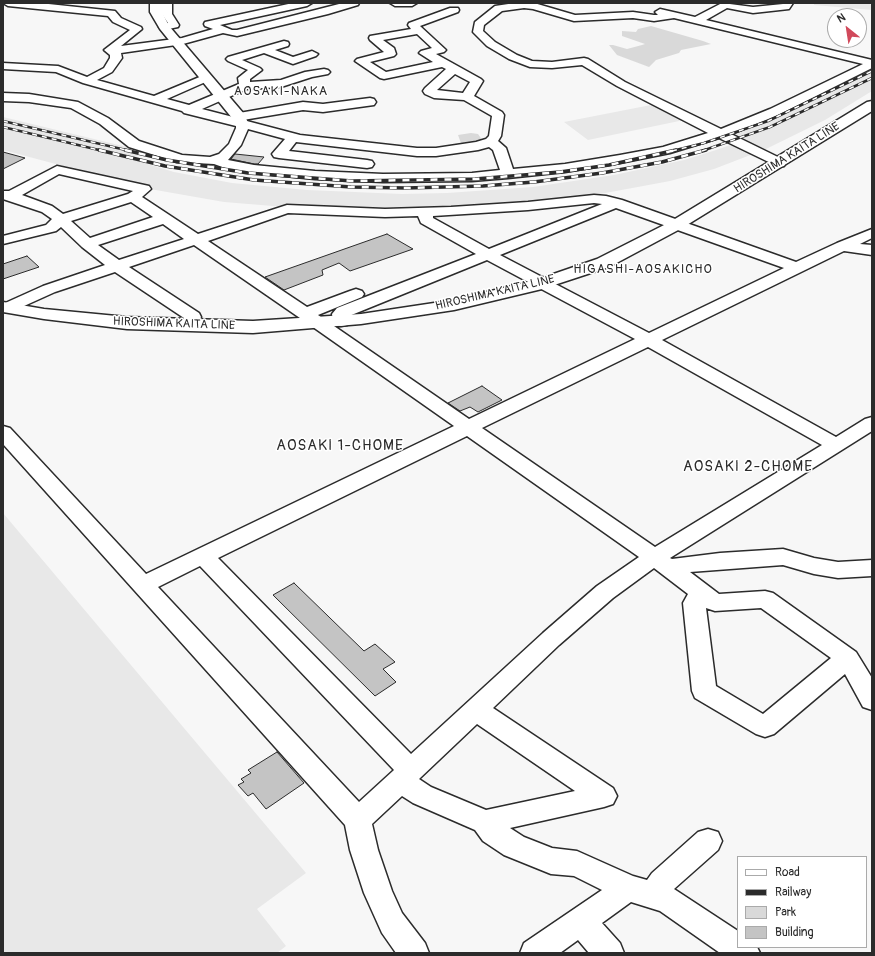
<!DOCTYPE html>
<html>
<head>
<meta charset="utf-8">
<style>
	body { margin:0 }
	#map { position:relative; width:875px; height:956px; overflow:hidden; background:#f7f7f7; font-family:Pangolin,sans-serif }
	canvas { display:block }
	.frame { position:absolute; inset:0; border:4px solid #2b2b2b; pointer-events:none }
	.legend { position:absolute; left:737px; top:856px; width:130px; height:92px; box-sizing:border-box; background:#fff; border:1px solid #aaa; margin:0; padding:5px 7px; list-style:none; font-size:12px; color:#2b2b2b }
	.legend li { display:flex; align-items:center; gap:8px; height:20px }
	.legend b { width:20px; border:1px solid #aaa }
	.north { position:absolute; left:827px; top:8px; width:40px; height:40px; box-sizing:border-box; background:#fff; border:1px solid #aaa; border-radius:50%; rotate:330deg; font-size:11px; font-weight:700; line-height:16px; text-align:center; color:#2b2b2b }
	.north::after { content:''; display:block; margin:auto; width:14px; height:18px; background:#d1495b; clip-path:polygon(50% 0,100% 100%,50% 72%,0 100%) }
</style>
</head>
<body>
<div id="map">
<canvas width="875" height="956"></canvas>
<div class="frame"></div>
<ul class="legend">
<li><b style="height:5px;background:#fff"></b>Road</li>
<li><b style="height:5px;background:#2b2b2b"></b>Railway</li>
<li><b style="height:11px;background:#d9d9d9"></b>Park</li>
<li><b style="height:11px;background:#c4c4c4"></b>Building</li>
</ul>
<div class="north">N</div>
</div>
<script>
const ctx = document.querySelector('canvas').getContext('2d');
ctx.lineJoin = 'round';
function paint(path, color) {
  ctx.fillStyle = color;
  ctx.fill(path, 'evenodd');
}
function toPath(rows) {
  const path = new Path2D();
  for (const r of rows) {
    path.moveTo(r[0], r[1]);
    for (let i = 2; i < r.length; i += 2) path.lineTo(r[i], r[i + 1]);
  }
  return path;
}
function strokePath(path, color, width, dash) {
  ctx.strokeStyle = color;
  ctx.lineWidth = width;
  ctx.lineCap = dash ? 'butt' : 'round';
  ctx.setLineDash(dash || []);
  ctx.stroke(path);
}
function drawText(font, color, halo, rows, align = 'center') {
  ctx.font = font + ' Pangolin,sans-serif';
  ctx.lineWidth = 3;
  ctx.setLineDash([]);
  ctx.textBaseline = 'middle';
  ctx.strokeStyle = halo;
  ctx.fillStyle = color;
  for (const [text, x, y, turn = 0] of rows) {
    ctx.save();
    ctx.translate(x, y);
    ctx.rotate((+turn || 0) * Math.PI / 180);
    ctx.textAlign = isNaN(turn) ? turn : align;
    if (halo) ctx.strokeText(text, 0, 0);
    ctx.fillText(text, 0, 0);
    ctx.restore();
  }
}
paint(toPath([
	[814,3,869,3,872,6,872,10,814,5],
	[872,69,872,91,825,120,766,149,714,169,670,181,600,194,546,202,401,210,273,206,224,202,150,189,3,150,3,117,127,147,144,153,131,159,174,172,232,183,307,190,402,194,447,193,533,187,614,175,684,160,716,150,742,141,728,133,804,102],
	[651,105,659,106,684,120,588,140,564,122],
	[3,513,306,873,257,909,286,946,277,953,3,953]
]), '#e8e8e8');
paint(toPath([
	[651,26,703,41,711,44,681,50,679,53,656,60,649,67,617,55,609,45,613,45,627,49,642,45,645,44,622,36,622,31,636,32,638,29],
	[471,133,478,134,483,141,462,146,458,135]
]), '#d9d9d9');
const building = toPath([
	[3,152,25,158,3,169,3,152],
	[235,154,264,157,258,164,254,164,231,159,235,154],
	[387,234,413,249,350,271,339,263,322,270,323,275,284,290,265,277,387,234],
	[27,256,39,267,3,279,3,264,27,256],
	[482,386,502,400,478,412,470,407,460,411,448,403,482,386],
	[294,583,364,651,375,644,395,662,383,669,396,682,375,696,273,595,294,583],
	[277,752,304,783,266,809,253,793,248,796,238,785,244,782,241,779,251,773,248,770,277,752]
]);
paint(building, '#c4c4c4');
strokePath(building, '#2b2b2b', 1);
const minor = toPath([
	[3,3,39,3,115,11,121,18,141,27,142,29,121,46,182,38,213,29,205,26,204,24,205,22,293,3,312,3,307,6,220,25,232,30,237,30,343,3,359,3,358,5,328,14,237,36,223,33,183,44,121,53,122,58,112,72,97,80,154,96,202,76,210,76,212,78,210,80,167,99,189,105,239,84,238,78,248,70,228,61,226,59,228,57,284,41,288,42,289,44,288,46,275,50,293,57,312,51,318,54,316,56,293,64,264,53,242,60,260,68,262,70,250,79,250,82,281,80,305,72,324,69,328,70,330,72,328,74,312,77,281,87,247,89,202,109,233,117,235,114,239,113,303,102,323,104,370,98,374,99,376,102,374,105,323,112,303,110,243,120,300,135,417,148,436,148,476,142,486,139,489,136,492,116,464,100,434,98,425,94,423,91,425,88,446,69,442,67,384,79,380,78,355,61,357,59,384,52,370,40,369,38,370,36,411,29,408,25,409,23,450,8,458,8,459,10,458,12,420,26,446,50,444,52,436,54,481,79,483,81,474,96,502,112,504,115,501,136,498,141,506,148,513,169,565,164,620,155,663,147,708,133,617,86,582,65,552,68,530,67,509,59,487,46,473,32,475,22,495,6,515,3,534,3,575,15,633,12,654,15,658,15,655,12,660,9,695,17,722,3,753,7,793,3,789,9,753,13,727,8,706,20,872,60,872,68,778,115,731,134,784,160,786,163,784,166,779,167,719,138,670,153,620,163,565,172,508,178,472,181,383,182,315,179,254,173,228,169,214,164,177,162,129,147,100,124,71,108,29,102,3,101,3,93,29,94,78,102,108,118,139,141,182,155,210,157,219,154,229,144,236,128,236,126,184,113,182,111,83,83,56,72,3,69,3,63,58,66,87,77,104,68,110,58,110,55,104,50,130,30,113,22,108,16,8,6,3,3],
	[524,8,533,9,574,21,633,18,654,21,674,18,863,64,770,109,721,129,625,82,588,59,584,58,552,62,532,61,517,55,495,42,483,31,484,25,502,11,524,8],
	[417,34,432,48,421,51,419,53,433,62,386,72,370,62,394,56,396,54,394,48,383,40,417,34],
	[455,74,470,82,463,93,437,90,455,74],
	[248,129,285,139,272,154,274,157,279,158,367,168,372,167,374,164,372,161,367,160,289,151,296,142,417,156,436,156,478,150,489,147,493,150,500,170,472,173,383,174,315,171,254,165,228,160,241,145,248,129],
	[162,3,172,3,172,14,179,25,178,27,164,30,159,27,160,25,168,23,162,14,162,3],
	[390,3,417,3,412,6,395,6,390,3],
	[57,166,149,186,151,189,142,197,198,234,287,205,385,209,451,207,528,202,594,195,606,196,622,200,796,262,837,243,872,229,872,238,860,244,872,245,872,255,844,251,662,340,836,437,865,419,872,417,872,431,670,558,672,559,720,553,783,549,814,558,838,562,872,560,872,576,838,578,814,574,783,565,690,572,719,594,765,591,773,593,856,652,872,678,872,710,863,707,845,674,774,734,765,737,756,734,695,698,692,691,683,603,688,594,654,568,613,598,559,645,493,708,613,788,617,796,613,804,604,807,510,828,524,837,552,848,577,851,633,876,647,880,652,873,698,832,708,829,718,832,722,841,718,850,674,889,738,931,738,947,757,947,760,953,720,953,660,911,631,902,602,923,620,943,624,953,589,953,578,940,560,953,520,953,524,943,602,890,574,876,551,874,504,855,483,841,475,830,413,803,402,796,372,824,378,850,392,891,402,913,425,943,429,953,396,953,382,933,364,893,350,850,345,825,3,444,3,426,10,428,146,574,454,426,313,327,194,245,129,267,199,313,201,317,195,329,189,330,183,329,181,325,184,318,115,272,55,292,13,311,3,312,3,304,43,286,105,265,82,247,61,227,56,231,3,244,3,236,46,225,52,219,42,212,3,199,3,191,9,191,57,166],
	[59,174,133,191,128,194,63,214,52,206,22,195,59,174],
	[131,202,153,217,90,238,71,221,131,202],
	[594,203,602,204,489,249,433,218,433,216,528,210,594,203],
	[616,208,784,268,649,333,500,255,616,208],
	[288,213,385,217,418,216,421,223,476,254,337,308,332,314,333,321,335,325,341,326,347,325,349,321,349,316,487,260,635,339,469,419,318,315,362,297,364,294,362,291,356,289,350,291,307,307,208,241,288,213],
	[163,224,184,239,119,260,98,245,163,224],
	[648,347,822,445,655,547,482,428,648,347],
	[467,436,639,557,597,586,543,633,411,754,218,558,467,436],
	[200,566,394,770,359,802,158,587,200,566],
	[706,608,715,611,761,608,831,658,763,714,716,686,706,608],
	[477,724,575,791,486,810,431,787,419,779,477,724]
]);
const major = toPath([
	[150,3,162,3,162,12,169,26,244,114,249,125,247,128,242,129,237,128,232,118,160,29,150,12,150,3],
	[872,101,872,111,682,228,609,267,542,289,454,310,361,324,253,333,127,329,44,319,3,312,3,302,44,309,127,317,253,321,361,314,454,300,536,280,597,259,670,222,867,102,872,101]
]);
strokePath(minor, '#2b2b2b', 3);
strokePath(major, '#2b2b2b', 3);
paint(minor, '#fff');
paint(major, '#fff');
const railFar1 = toPath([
	[3,121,130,151],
	[3,127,103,151],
	[672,151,704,143,768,121,872,71],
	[702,151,770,127,872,78]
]);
const rail = toPath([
	[99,150,165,166,254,180,351,187,406,188,483,186,534,182,602,173,662,162,706,150],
	[125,150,167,160,248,173,352,181,475,179,560,172,609,165,676,150]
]);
strokePath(railFar1, '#2b2b2b', 2.5);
strokePath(rail, '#2b2b2b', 3.5);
strokePath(railFar1, '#fff', 1.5, [5]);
strokePath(rail, '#fff', 2.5, [7]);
drawText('12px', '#2b2b2b', '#fff', [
	["HIROSHIMA KAITA LINE",787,158,-32],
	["HIROSHIMA KAITA LINE",495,293,-13],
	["HIROSHIMA KAITA LINE",174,324,2]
]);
ctx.letterSpacing = '1px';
drawText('13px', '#2b2b2b', '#fff', [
	["AOSAKI-NAKA",281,92]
]);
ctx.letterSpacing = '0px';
ctx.letterSpacing = '1px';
drawText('13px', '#2b2b2b', '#fff', [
	["HIGASHI-AOSAKICHO",643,270]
]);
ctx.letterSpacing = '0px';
ctx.letterSpacing = '1px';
drawText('15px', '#2b2b2b', '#fff', [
	["AOSAKI 1-CHOME",340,446],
	["AOSAKI 2-CHOME",748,467]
]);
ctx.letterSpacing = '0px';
</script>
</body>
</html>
